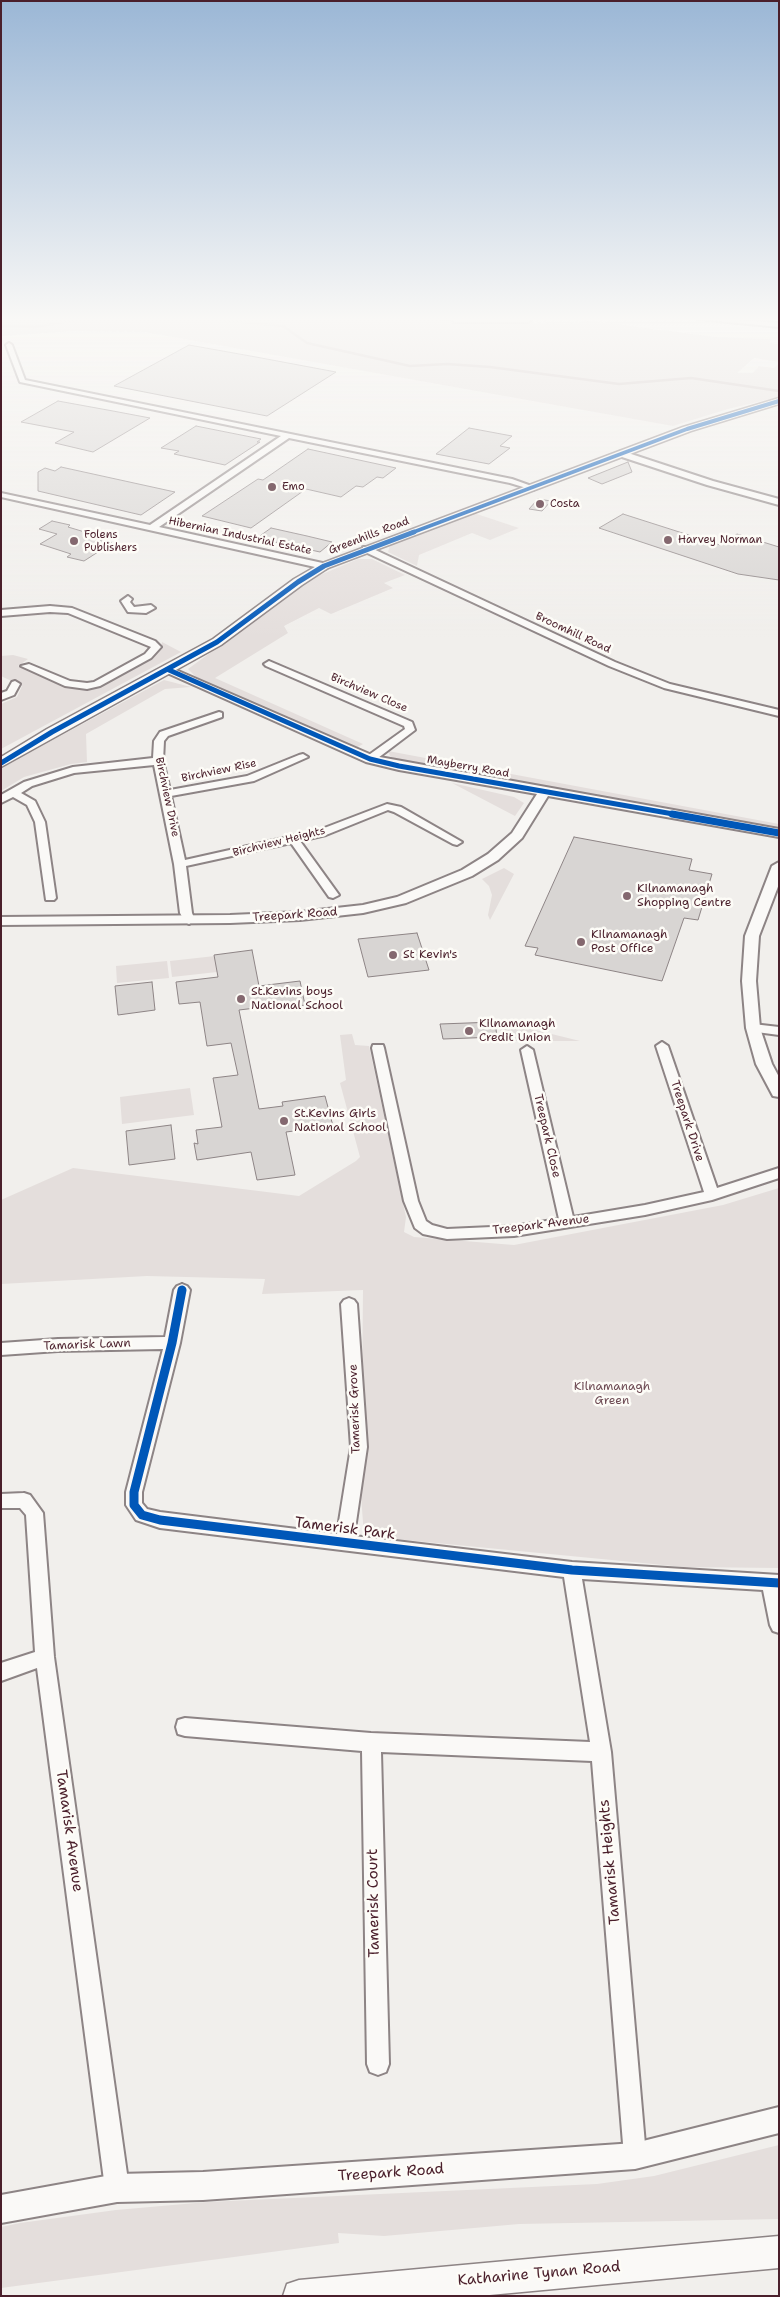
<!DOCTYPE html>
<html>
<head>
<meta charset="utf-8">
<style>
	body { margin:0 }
	#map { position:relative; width:780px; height:2297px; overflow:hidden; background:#f1efec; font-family:"Shantell Sans",sans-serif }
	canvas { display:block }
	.frame { position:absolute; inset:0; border:2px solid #4a1f2b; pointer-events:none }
</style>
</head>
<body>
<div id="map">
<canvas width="780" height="2297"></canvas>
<div class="frame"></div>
</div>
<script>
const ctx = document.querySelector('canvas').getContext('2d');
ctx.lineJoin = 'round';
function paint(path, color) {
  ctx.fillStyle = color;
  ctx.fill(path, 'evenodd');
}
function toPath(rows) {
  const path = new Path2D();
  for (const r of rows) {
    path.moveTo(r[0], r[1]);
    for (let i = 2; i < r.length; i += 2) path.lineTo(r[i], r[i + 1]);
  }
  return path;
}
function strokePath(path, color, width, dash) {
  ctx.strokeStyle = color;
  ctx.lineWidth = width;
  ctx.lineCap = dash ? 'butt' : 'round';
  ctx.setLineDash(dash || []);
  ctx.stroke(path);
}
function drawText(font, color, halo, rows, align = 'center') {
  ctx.font = font + ' "Shantell Sans",sans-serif';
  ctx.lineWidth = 5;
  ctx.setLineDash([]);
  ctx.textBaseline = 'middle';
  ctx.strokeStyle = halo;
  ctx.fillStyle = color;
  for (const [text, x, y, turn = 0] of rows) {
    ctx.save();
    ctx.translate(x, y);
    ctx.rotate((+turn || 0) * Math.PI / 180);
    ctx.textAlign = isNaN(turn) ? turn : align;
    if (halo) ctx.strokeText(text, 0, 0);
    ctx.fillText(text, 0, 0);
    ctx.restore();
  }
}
paint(toPath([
	[19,317,411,317,419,320,515,321,563,324,590,321,716,337,771,339,770,343,779,344,779,362,754,358,737,373,753,373,759,366,774,368,779,363,779,397,728,409,673,426,145,332,75,331,2,336,4,342,1,342,1,320],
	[474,513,519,528,490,540,472,533,419,555,417,566,388,552,390,545],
	[358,559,372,559,405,575,384,583,393,588,331,614,319,608,284,626,288,633,215,678,363,744,356,748,196,677,188,669,313,578],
	[162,642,181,652,1,749,1,704,17,697,22,686,1,676,1,656,13,655,28,659,18,666,67,687,86,689,154,655,161,649],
	[164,680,191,687,165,689,86,734,87,762,71,764,24,777,1,791,1,768],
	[388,751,779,824,779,830,396,760,390,756],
	[452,783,514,797,524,803,515,816],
	[504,868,514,874,490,920,488,915,492,895,489,886,482,879],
	[215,956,217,972,172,977,170,961],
	[167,961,169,978,117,983,116,966],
	[499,1021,580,1041,502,1041],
	[352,1034,355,1045,369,1046,406,1217,404,1232,414,1237,514,1245,723,1205,779,1188,779,1568,684,1567,364,1536,361,1495,363,1290,262,1294,265,1279,147,1276,1,1284,1,1200,73,1168,299,1196,356,1161,360,1157,340,1083,346,1080,340,1035],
	[190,1088,194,1115,122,1124,120,1097],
	[779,2145,779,2219,519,2224,384,2236,338,2233,339,2243,1,2288,1,2227,20,2223,116,2210,207,2202,597,2184,654,2176]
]), '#e4dedc');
strokePath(toPath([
	[191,317,283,326,307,343,410,366,447,364,490,367,619,384,691,378,779,391],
	[1,326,35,327,93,317]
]), '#c8bbbb', 2.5);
const building = toPath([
	[189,345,256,357,336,372,267,416,114,386,189,345],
	[58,401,113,411,150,418,93,452,55,443,74,432,21,422,58,401],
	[196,426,261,439,257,442,260,442,225,465,174,454,179,451,161,448,196,426],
	[469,428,512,436,500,446,510,448,489,464,436,454,469,428],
	[308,449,396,468,383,478,377,477,363,487,356,486,341,497,306,489,251,528,202,516,258,479,263,480,308,449],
	[628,462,632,472,602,484,588,478,628,462],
	[61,467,175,492,141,515,38,491,38,472,45,468,55,471,61,467],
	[538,499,551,501,542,511,529,509,538,499],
	[623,514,720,545,737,534,779,547,779,580,738,574,599,528,623,514],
	[52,521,70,525,68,527,98,536,94,539,112,543,84,561,67,557,71,554,40,544,57,534,39,529,52,521],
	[271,528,307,536,332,542,320,552,257,538,271,528],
	[574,837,692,859,689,870,712,874,698,920,684,918,662,981,535,955,538,948,525,946,574,837],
	[417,933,429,970,368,977,358,939,417,933],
	[252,950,259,986,300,981,305,1005,265,1010,264,1007,239,1010,259,1109,283,1106,282,1102,325,1096,333,1126,286,1132,295,1175,257,1180,251,1152,197,1160,194,1143,198,1144,196,1130,222,1127,213,1078,238,1075,231,1043,207,1046,200,1002,179,1004,176,982,218,977,214,955,252,950],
	[152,982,155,1010,118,1015,115,986,152,982],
	[495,1022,497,1037,443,1039,440,1024,495,1022],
	[171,1125,175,1159,129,1165,126,1131,171,1125]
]);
paint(building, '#d8d5d3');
strokePath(building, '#8d8485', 1);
const minor = toPath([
	[449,317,528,318,531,320,528,322,454,322,449,317],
	[695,317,779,323,779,327,698,319,695,317],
	[9,343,12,345,25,380,512,479,537,488,533,490,510,483,289,438,159,527,327,564,327,568,324,569,1,497,1,493,150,525,281,436,20,382,6,345,9,343],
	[363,547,369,547,615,662,670,684,779,710,779,716,664,688,609,666,363,551,363,547],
	[128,596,132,599,130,602,134,607,151,605,155,608,146,613,128,612,121,601,128,596],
	[50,606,72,608,155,641,161,647,151,658,100,686,87,689,65,686,21,666,29,664,70,681,87,683,94,682,145,654,151,647,68,613,50,612,1,616,1,610,50,606],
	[269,661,412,722,415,730,374,761,366,761,366,757,405,729,404,726,266,666,264,664,269,661],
	[15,681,20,684,14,695,1,700,1,693,7,691,12,682,15,681],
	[219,712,222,713,222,717,168,736,164,741,163,761,170,790,247,776,299,755,303,754,308,757,254,781,171,796,185,860,319,830,387,804,401,807,462,842,457,845,453,844,394,812,388,810,326,835,300,841,339,895,333,898,329,897,291,843,186,866,192,913,195,920,189,924,185,922,180,913,174,864,154,765,74,773,32,786,21,793,35,801,45,822,56,898,54,900,46,900,35,822,27,805,13,797,1,803,1,795,24,782,73,767,153,758,154,741,160,732,219,712],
	[753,1024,779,1027,779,1035,749,1031,747,1028,753,1024],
	[662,1042,668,1046,717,1188,779,1168,779,1178,712,1200,645,1215,514,1236,447,1239,423,1234,415,1228,404,1201,372,1048,373,1045,383,1045,384,1048,418,1201,426,1221,432,1225,447,1229,514,1226,559,1219,521,1050,527,1046,533,1050,573,1217,645,1205,704,1192,656,1046,662,1042],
	[182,1284,187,1286,190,1290,180,1343,142,1492,142,1503,147,1509,160,1512,337,1534,351,1447,341,1304,344,1300,349,1298,354,1300,357,1304,367,1447,354,1536,572,1562,779,1575,779,1633,773,1631,770,1625,763,1590,582,1579,611,1752,646,2156,643,2164,635,2167,627,2164,624,2156,592,1761,381,1752,389,2064,386,2072,378,2075,370,2072,367,2064,362,1751,185,1736,178,1734,176,1727,178,1720,185,1718,371,1733,590,1742,564,1577,160,1528,136,1520,126,1505,126,1492,163,1349,58,1351,1,1355,1,1343,58,1339,165,1337,174,1290,177,1286,182,1284],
	[24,1493,30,1495,43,1513,54,1657,129,2188,125,2196,117,2200,109,2196,105,2188,37,1668,1,1681,1,1663,35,1652,26,1515,20,1508,1,1508,1,1494,24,1493]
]);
const tertiary = toPath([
	[622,451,713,481,779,499,779,505,707,485,619,456,619,452,622,451],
	[169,667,374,756,779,829,779,837,548,796,522,838,498,860,472,876,406,903,363,913,300,920,230,923,1,925,1,917,230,915,300,912,363,905,397,897,462,870,488,854,512,833,537,794,399,770,366,762,165,672,163,670,169,667],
	[779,862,779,884,759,936,756,981,760,1028,772,1064,779,1077,779,1097,773,1096,756,1064,746,1028,742,981,745,936,772,866,779,862],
	[779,2107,779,2133,635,2169,203,2200,117,2202,1,2223,1,2195,117,2174,203,2172,635,2143,779,2107]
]);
const secondary = toPath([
	[779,398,779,404,691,431,328,568,302,585,221,645,1,767,1,757,47,729,213,639,294,579,320,564,683,427,779,398],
	[779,2236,779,2268,479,2296,283,2296,287,2284,299,2280,779,2236]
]);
strokePath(minor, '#8d8485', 4);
strokePath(tertiary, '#8d8485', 4);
strokePath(secondary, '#8d8485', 3);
paint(minor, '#faf9f7');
paint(tertiary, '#faf9f7');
paint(secondary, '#faf9f7');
strokePath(toPath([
	[411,533,687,429,779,401]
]), '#0057b8', 4);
strokePath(toPath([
	[169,670,370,759,399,766,679,815],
	[1,763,52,732,217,642,298,582,324,566,414,532]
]), '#0057b8', 5);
strokePath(toPath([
	[672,814,779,833]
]), '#0057b8', 7);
strokePath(toPath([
	[182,1290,172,1343,134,1492,134,1505,142,1515,160,1520,572,1570,779,1583]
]), '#0057b8', 9);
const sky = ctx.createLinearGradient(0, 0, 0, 639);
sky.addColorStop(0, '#9bb7d6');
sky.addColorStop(0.5, '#f9f8f6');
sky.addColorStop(1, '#f9f8f600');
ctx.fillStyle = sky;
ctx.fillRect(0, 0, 780, 639);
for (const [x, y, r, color] of [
	[272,487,5,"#84686f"],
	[540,504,5,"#84686f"],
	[668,540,5,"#84686f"],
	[74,541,5,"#84686f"],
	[627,896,5,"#84686f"],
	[581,942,5,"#84686f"],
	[393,955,5,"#84686f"],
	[241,999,5,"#84686f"],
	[469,1031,5,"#84686f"],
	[284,1121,5,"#84686f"]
]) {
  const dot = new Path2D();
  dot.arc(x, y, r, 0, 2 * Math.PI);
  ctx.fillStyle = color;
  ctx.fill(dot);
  strokePath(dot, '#fdfcf7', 2);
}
drawText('11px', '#4a1f2b', '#fdfcf7', [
	["Emo",282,487],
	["Costa",550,504],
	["Folens",84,535],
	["Publishers",84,548],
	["Harvey Norman",678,540]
], 'left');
drawText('11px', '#4a1f2b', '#fdfcf7', [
	["Hibernian Industrial Estate",240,536,12],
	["Greenhills Road",369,536,-21],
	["Broomhill Road",573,633,25],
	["Birchview Close",369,693,23],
	["Mayberry Road",468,767,10],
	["Birchview Rise",219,771,-12],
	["Birchview Drive",167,797,78],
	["Birchview Heights",279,842,-14]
]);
drawText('12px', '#4a1f2b', '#fdfcf7', [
	["Kilnamanagh",637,889],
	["Shopping Centre",637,903],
	["Kilnamanagh",591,935],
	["Post Office",591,949],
	["St Kevin's",403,955],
	["St.Kevins boys",251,992],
	["National School",251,1006],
	["Kilnamanagh",479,1024],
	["Credit Union",479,1038],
	["St.Kevins Girls",294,1114],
	["National School",294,1128]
], 'left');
drawText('12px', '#4a1f2b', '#fdfcf7', [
	["Treepark Road",295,915,-4],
	["Treepark Drive",687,1121,72],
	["Treepark Close",547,1136,77],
	["Treepark Avenue",541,1225,-7],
	["Tamarisk Lawn",87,1345,-2],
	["Tamerisk Grove",355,1409,-92]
]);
drawText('12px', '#6e4b54', '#fdfcf7', [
	["Kilnamanagh",612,1387],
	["Green",612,1401]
]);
drawText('15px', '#4a1f2b', '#fdfcf7', [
	["Tamerisk Park",345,1529,7],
	["Tamarisk Avenue",69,1831,82],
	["Tamarisk Heights",610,1862,-95],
	["Tamerisk Court",374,1903,-91],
	["Treepark Road",391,2173,-4],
	["Katharine Tynan Road",539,2274,-5]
]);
</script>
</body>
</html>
